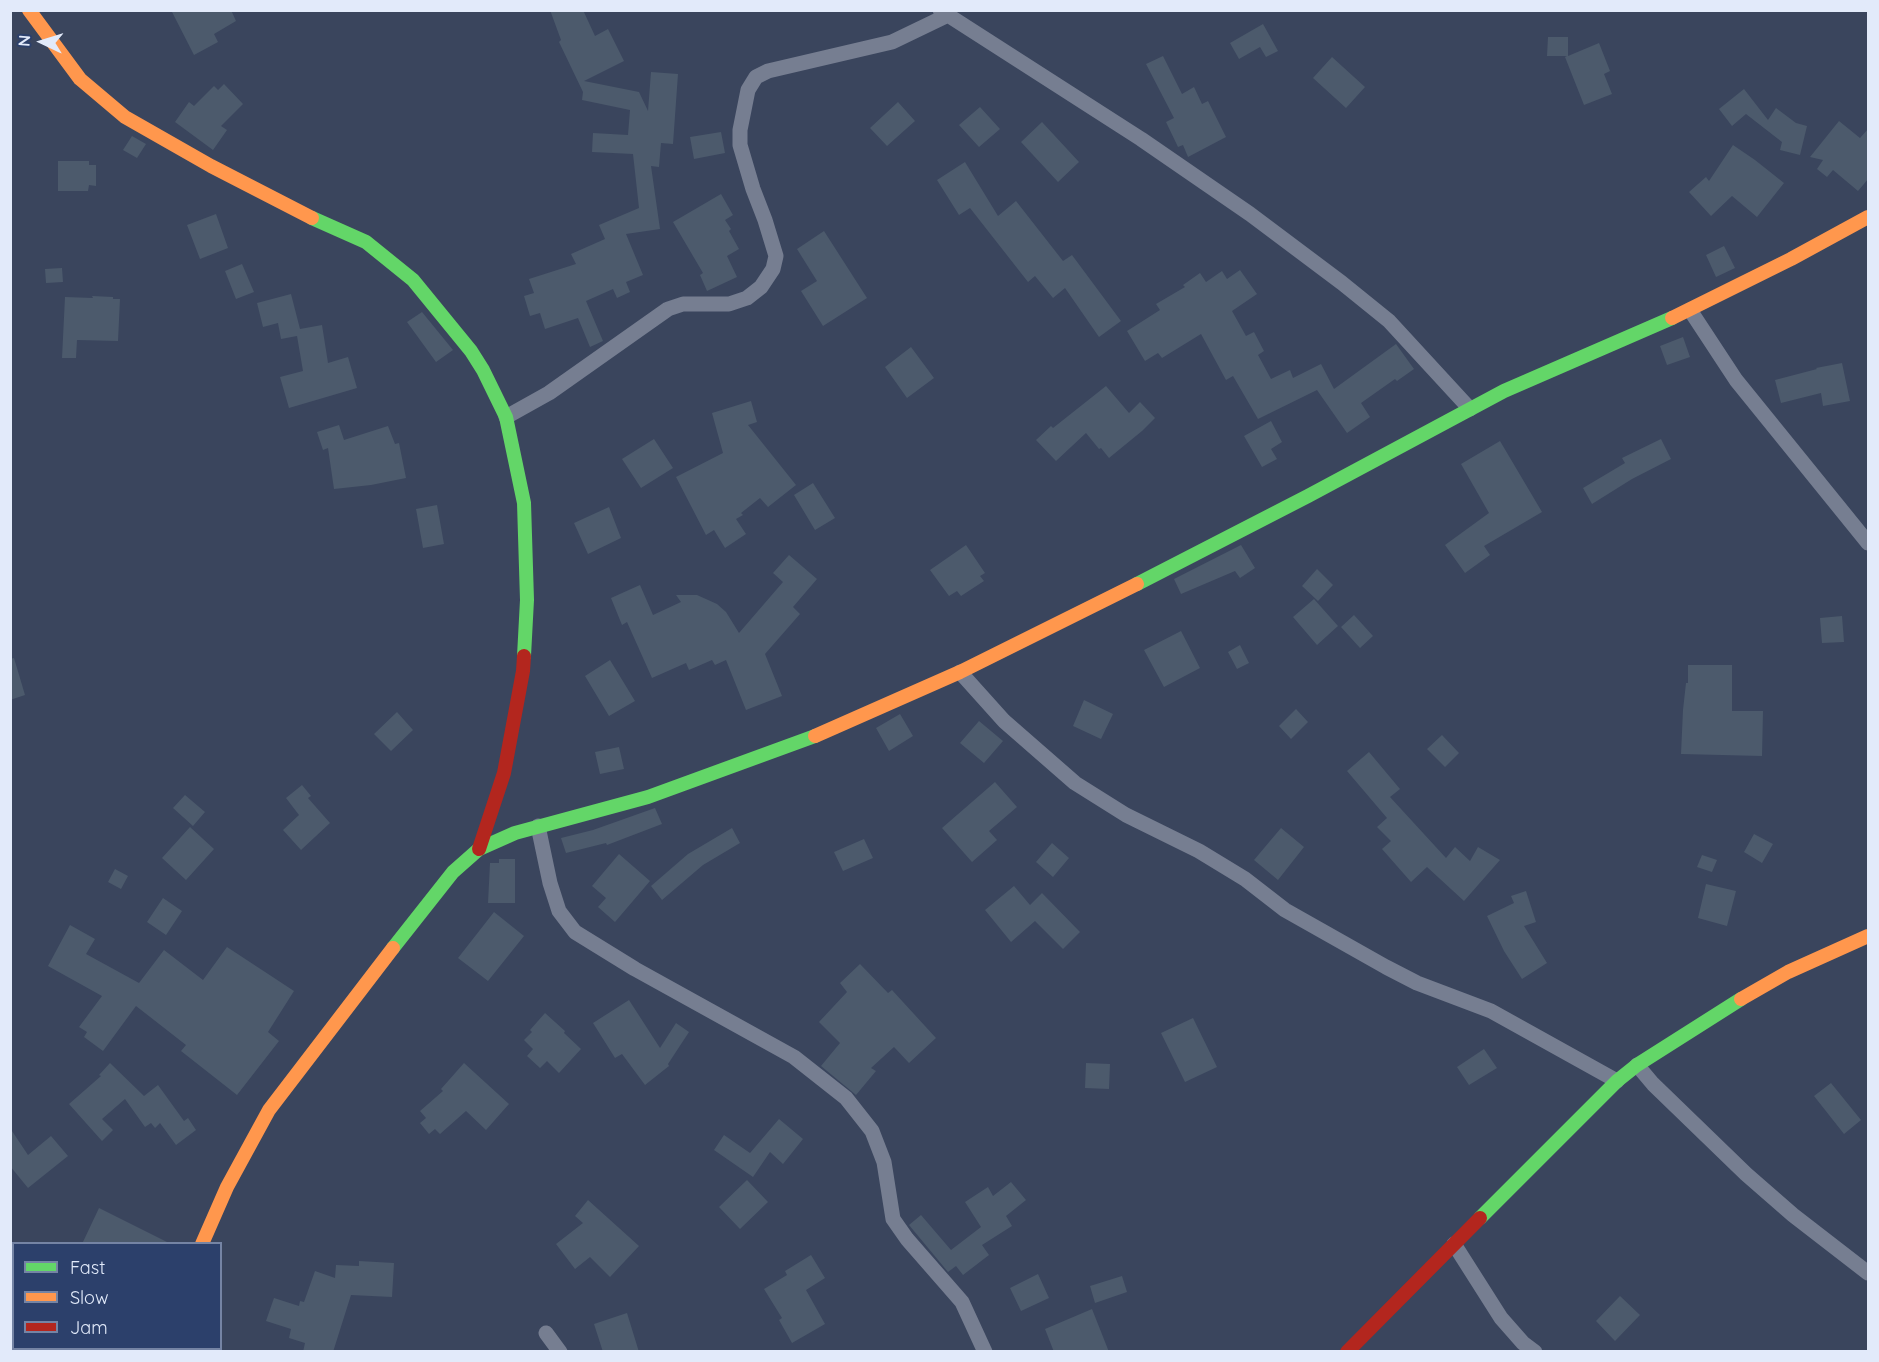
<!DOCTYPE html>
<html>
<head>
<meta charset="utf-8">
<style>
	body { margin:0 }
	#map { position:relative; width:1879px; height:1362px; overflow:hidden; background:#3a455d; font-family:Quicksand,sans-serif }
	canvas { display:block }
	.frame { position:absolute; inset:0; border:12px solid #e2eafa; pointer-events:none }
	.legend { position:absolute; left:12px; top:1242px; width:210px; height:108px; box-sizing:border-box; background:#2c406b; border:2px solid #7584a4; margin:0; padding:8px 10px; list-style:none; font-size:18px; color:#e2eafa }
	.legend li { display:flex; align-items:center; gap:12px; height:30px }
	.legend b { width:30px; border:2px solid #7584a4 }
	.north { position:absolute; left:12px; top:12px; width:60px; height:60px; -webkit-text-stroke:4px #2c406b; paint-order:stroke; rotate:274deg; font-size:16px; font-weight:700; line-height:24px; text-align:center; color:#e2eafa }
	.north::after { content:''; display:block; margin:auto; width:21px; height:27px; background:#e2eafa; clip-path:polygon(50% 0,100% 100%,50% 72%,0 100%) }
</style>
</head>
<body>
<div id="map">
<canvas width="1879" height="1362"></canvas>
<div class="frame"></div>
<ul class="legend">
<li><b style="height:8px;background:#63d668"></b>Fast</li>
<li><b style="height:8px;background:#ff974d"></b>Slow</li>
<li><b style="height:8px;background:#b3261e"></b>Jam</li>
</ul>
<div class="north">N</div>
</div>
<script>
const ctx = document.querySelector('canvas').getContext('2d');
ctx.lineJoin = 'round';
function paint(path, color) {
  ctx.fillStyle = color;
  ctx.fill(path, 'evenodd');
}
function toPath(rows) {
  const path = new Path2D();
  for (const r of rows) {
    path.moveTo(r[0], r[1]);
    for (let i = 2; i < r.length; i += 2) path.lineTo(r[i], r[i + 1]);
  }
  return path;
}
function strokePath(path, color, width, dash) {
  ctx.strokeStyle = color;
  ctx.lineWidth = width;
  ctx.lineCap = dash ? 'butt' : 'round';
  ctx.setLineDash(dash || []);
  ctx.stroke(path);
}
paint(toPath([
	[171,10,231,10,236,21,214,34,218,42,194,55],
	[550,10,583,10,595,36,608,29,624,61,584,81,639,92,648,111,651,72,678,74,673,144,661,143,659,167,651,166,660,229,626,234,643,275,626,282,630,292,617,298,613,289,586,301,603,341,590,347,578,318,545,329,540,313,530,316,524,296,534,293,529,279,576,264,571,254,605,239,599,225,639,208,633,154,592,152,593,133,628,135,630,110,582,100,583,92,559,42,561,40],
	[1263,24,1278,51,1266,57,1260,47,1239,59,1230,43],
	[1548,37,1568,37,1568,56,1599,43,1610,71,1604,74,1612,94,1584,105,1565,57,1567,56,1547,56],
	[1163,56,1182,94,1194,87,1202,104,1208,101,1226,137,1188,157,1183,145,1178,147,1166,122,1174,118,1146,64],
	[1332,57,1365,87,1346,108,1313,78],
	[224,84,243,104,221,126,227,130,213,150,175,122,189,102,194,106,214,86,218,90],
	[1744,89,1768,120,1776,108,1796,123,1807,126,1800,155,1780,150,1782,142,1746,114,1732,126,1719,109],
	[898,102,915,121,887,146,870,128],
	[980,107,1000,129,979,147,959,125],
	[1839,121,1860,138,1869,128,1869,178,1858,191,1833,170,1827,177,1817,169,1823,160,1810,157],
	[1042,122,1079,162,1058,182,1021,142],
	[721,132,725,153,694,159,690,137],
	[132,136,146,144,137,158,123,150],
	[1733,145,1755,160,1784,183,1757,217,1732,196,1711,216,1689,192,1706,177,1709,181],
	[58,161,89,161,89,165,96,165,96,186,89,185,88,191,58,191],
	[965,162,998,216,1016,201,1063,261,1072,255,1121,321,1099,337,1065,288,1053,298,1035,276,1028,282,970,208,959,215,937,180],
	[721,194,733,215,725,220,731,229,729,231,739,249,727,256,737,277,707,291,700,275,703,273,673,222],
	[216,214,228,248,200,259,187,225],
	[824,231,867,298,823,326,801,291,817,281,797,249],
	[1724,246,1735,268,1716,277,1706,255],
	[242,264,254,292,236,299,225,271],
	[62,268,63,282,46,283,45,269],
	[1240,270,1257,294,1232,311,1246,336,1254,332,1264,351,1258,355,1271,379,1290,370,1293,378,1321,364,1334,389,1396,344,1414,369,1397,381,1395,379,1361,403,1370,417,1347,433,1317,390,1258,419,1233,376,1226,380,1201,334,1162,358,1158,353,1145,361,1127,331,1160,310,1156,304,1185,287,1183,285,1200,273,1206,282,1222,271,1227,279],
	[291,294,300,329,322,325,328,363,348,357,357,388,289,408,280,377,303,371,297,336,281,339,278,323,263,327,257,303],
	[92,296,113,297,113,299,120,299,118,341,77,340,76,358,62,358,65,297,93,298],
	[422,312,453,350,436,362,407,322],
	[1683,337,1690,357,1667,365,1660,346],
	[911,347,934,378,907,398,885,367],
	[1842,363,1850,401,1823,406,1821,393,1781,403,1775,380,1817,369,1816,368],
	[1106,386,1129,413,1140,402,1155,418,1142,431,1109,458,1101,448,1099,449,1086,433,1056,461,1036,440,1051,426,1053,428],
	[751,401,757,422,748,425,796,485,768,507,760,498,741,513,743,515,736,519,746,534,725,548,714,530,706,535,676,477,723,453,712,413],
	[1271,421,1282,442,1271,449,1277,459,1262,467,1244,436],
	[339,425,344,440,388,426,395,444,399,443,406,478,371,485,334,489,328,448,323,450,317,432],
	[654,439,673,468,641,488,622,459],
	[1661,439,1671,459,1632,479,1592,504,1583,488,1625,463,1622,458],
	[1500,441,1542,512,1484,546,1490,555,1465,573,1445,545,1489,513,1461,464],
	[813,483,835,518,815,530,794,495],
	[437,505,444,544,423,548,416,509],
	[609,507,621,538,588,554,574,523],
	[966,545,985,573,980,576,984,581,961,596,957,591,949,596,930,570],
	[1241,545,1255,568,1240,578,1235,571,1181,594,1174,579],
	[789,555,817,579,793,607,800,614,765,654,782,696,746,710,726,660,715,665,712,660,689,670,686,663,652,678,627,622,622,625,611,598,640,585,653,615,681,602,676,595,697,595,717,604,726,612,739,633,783,582,773,573],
	[1317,569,1333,585,1318,601,1302,586],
	[1314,599,1338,626,1317,645,1293,617],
	[1354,615,1373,636,1360,648,1341,627],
	[1842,616,1844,642,1822,643,1820,618],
	[1181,631,1200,668,1164,687,1144,650],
	[1240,645,1249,663,1237,669,1228,652],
	[14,658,25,695,10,700,10,659],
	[610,660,635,701,609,716,585,676],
	[1688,665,1732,665,1732,711,1763,711,1762,756,1681,754,1683,710,1686,683,1688,683],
	[1084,700,1113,714,1101,739,1073,726],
	[1296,709,1308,722,1291,739,1279,726],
	[397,712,413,730,391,751,374,734],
	[900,714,913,736,889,751,876,728],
	[979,721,1003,741,984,763,960,743],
	[1442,735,1459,753,1445,767,1427,749],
	[619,747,624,769,600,774,595,752],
	[1369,752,1400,789,1390,797,1446,858,1455,847,1470,861,1478,847,1500,860,1464,901,1427,867,1411,882,1382,849,1391,841,1377,827,1387,818,1347,771],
	[995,782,1017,807,989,831,997,840,972,862,942,828],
	[302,785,311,796,308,798,330,823,301,850,283,830,299,815,286,798],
	[185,795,205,812,193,826,173,808],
	[655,808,662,824,607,845,606,843,566,853,561,838,593,830],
	[190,827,214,849,186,880,162,858],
	[732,828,740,843,703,865,662,900,651,886,688,854],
	[1281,828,1304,847,1278,880,1254,860],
	[1754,834,1773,844,1762,863,1744,852],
	[864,839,873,858,843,871,834,852],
	[1052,843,1069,858,1053,877,1036,862],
	[619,854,650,881,615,922,598,907,606,898,592,886],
	[1702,855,1717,860,1712,872,1697,867],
	[499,859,515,859,515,903,488,903,490,863,499,863],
	[115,869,128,876,121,889,108,882],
	[1706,884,1736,891,1727,926,1698,918],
	[1014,886,1030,905,1042,893,1080,932,1063,949,1035,921,1011,942,985,910],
	[1526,891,1536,922,1524,926,1547,963,1522,979,1504,951,1487,916,1514,903,1511,896],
	[163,898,182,911,166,935,147,922],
	[494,912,524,936,488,981,458,958],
	[70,925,95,939,86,954,139,983,164,950,203,980,227,947,294,991,268,1032,279,1041,237,1095,181,1051,186,1045,136,1006,103,1051,84,1037,87,1032,79,1027,102,996,48,966],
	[860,964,888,993,892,990,936,1038,909,1063,894,1047,871,1068,876,1071,856,1095,821,1066,840,1043,819,1022,847,992,840,983],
	[629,1000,660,1048,676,1023,689,1032,668,1064,669,1066,645,1085,622,1054,615,1058,593,1023],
	[545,1013,565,1031,564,1033,581,1049,559,1073,547,1061,540,1068,527,1056,533,1049,524,1040,532,1032,530,1030],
	[1193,1018,1217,1067,1185,1082,1161,1033],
	[1484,1049,1497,1068,1469,1085,1457,1067],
	[110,1063,144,1096,158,1085,184,1121,188,1118,196,1130,176,1145,160,1123,155,1128,151,1123,145,1127,125,1099,102,1119,113,1130,102,1141,69,1104,101,1076,99,1075],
	[464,1063,509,1104,486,1130,466,1111,440,1134,435,1129,429,1134,420,1123,426,1118,420,1111,443,1091,441,1089],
	[1086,1063,1110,1064,1109,1089,1085,1088],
	[1831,1083,1861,1120,1844,1134,1814,1096],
	[779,1119,803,1139,783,1164,770,1152,753,1177,714,1150,724,1135,750,1153],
	[10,1128,28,1155,51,1136,68,1156,28,1188,10,1166],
	[747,1180,768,1202,740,1229,719,1207],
	[1011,1182,1026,1200,1006,1216,1012,1226,982,1245,989,1255,963,1275,956,1266,948,1272,909,1225,921,1215,951,1250,981,1227,965,1202,988,1187,993,1196],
	[588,1200,639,1246,610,1277,590,1257,575,1269,556,1244,583,1223,575,1216],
	[99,1208,171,1244,82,1244],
	[811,1255,825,1278,806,1290,825,1324,792,1343,779,1320,782,1318,764,1289,787,1275,785,1271],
	[359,1261,394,1263,392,1297,351,1295,333,1352,303,1352,305,1343,289,1338,291,1329,266,1321,274,1298,299,1306,300,1301,304,1302,315,1271,335,1278,336,1265,359,1266],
	[1038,1274,1049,1298,1021,1311,1010,1288],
	[1122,1276,1127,1292,1095,1303,1090,1286],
	[1620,1296,1640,1315,1615,1341,1596,1321],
	[1092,1309,1109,1352,1054,1352,1045,1329],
	[627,1313,639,1352,603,1352,594,1324]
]), '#4c5a6c');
strokePath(toPath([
	[940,10,1141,139,1250,214,1342,283,1389,321,1470,409],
	[1690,310,1736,380,1868,543],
	[506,417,549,393,668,309,683,304,729,304,747,298,761,287,773,269,776,256,765,220,753,189,740,145,740,130,748,90,756,77,768,71,892,42,946,16],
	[960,672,1004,721,1075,783,1126,815,1199,851,1245,879,1285,910,1386,967,1417,983,1491,1011,1617,1081],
	[538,826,550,883,559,911,575,932,635,969,794,1057,846,1098,872,1131,884,1162,893,1219,907,1239,962,1302,985,1352],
	[1637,1065,1653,1084,1746,1174,1793,1215,1868,1273],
	[1454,1244,1501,1318,1523,1343,1535,1352],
	[10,1333,14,1334],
	[546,1333,560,1352],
	[55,1348,64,1352]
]), '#767e91', 15);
strokePath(toPath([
	[312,218,366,242,413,280,471,351,483,370,506,417,524,503,527,600,524,656],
	[1137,584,1308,496,1504,391,1672,318],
	[393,948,453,872,479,849,515,833,648,797,815,736],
	[1480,1218,1617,1081,1637,1065,1741,999]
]), '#63d668', 14);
strokePath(toPath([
	[29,10,80,79,125,117,211,166,312,218],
	[1672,318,1791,259,1868,217],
	[815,736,960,672,1137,584],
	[1741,999,1788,972,1868,936],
	[202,1244,227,1187,269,1110,393,948],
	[172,1352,173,1348]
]), '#ff974d', 14);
strokePath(toPath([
	[479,849,504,773,523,671,524,656],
	[189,1348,194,1352],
	[1347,1352,1480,1218]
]), '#b3261e', 14);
</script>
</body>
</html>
